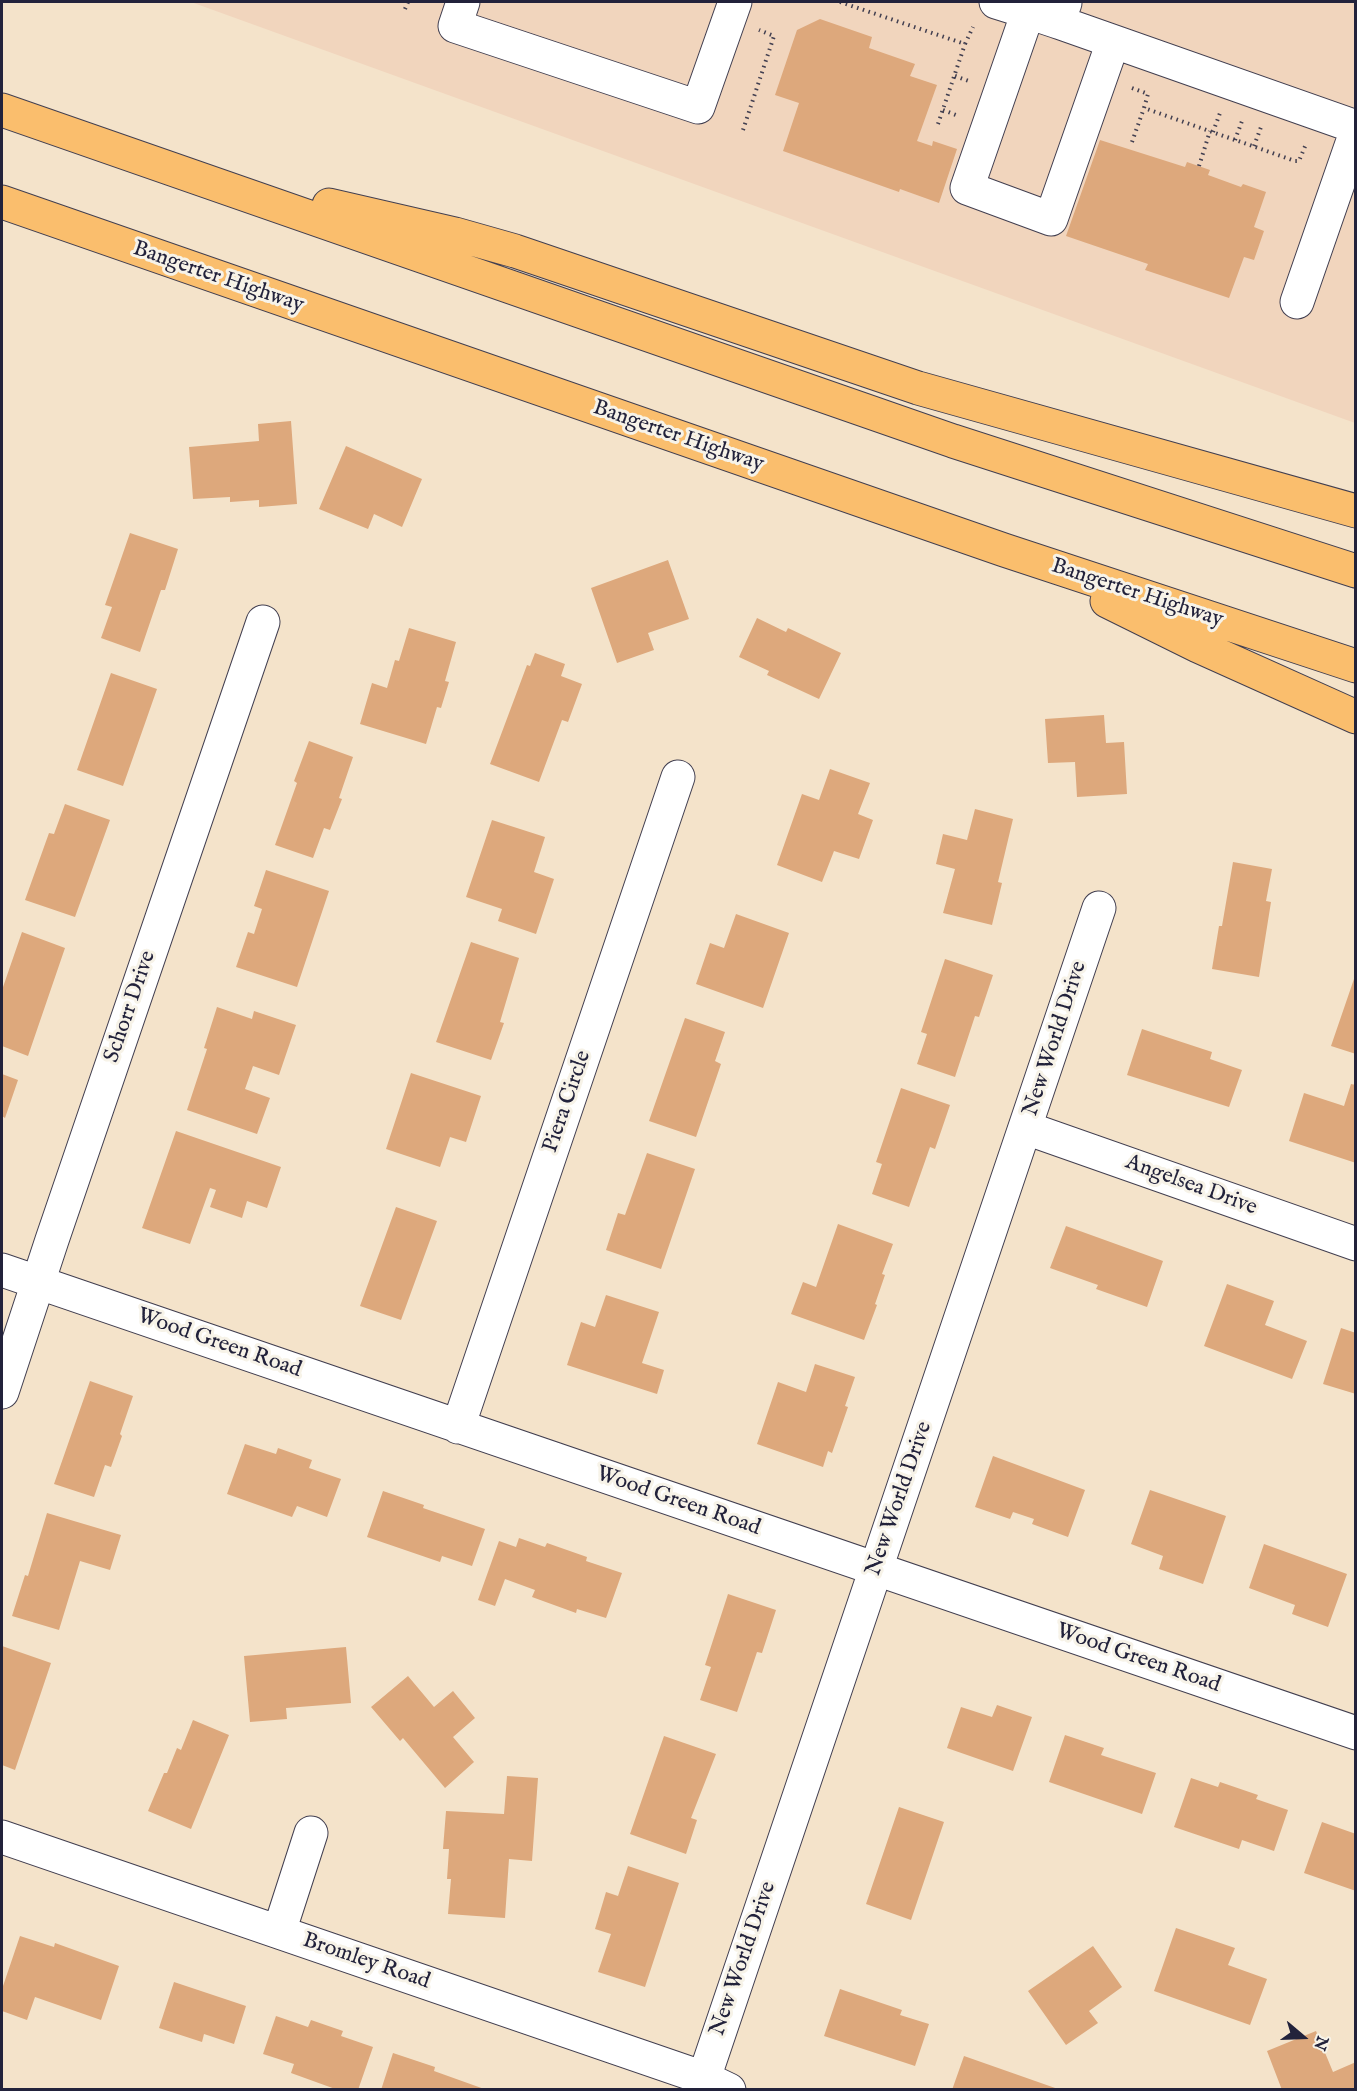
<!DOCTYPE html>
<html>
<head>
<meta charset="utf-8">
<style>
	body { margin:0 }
	#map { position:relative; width:1357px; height:2091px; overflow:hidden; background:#f4e3ca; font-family:"IM FELL English",serif }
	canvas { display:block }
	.frame { position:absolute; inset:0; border:3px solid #22223b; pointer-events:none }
	.north { position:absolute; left:1273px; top:2007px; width:60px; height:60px; -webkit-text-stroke:4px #f7f3e8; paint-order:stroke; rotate:109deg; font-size:16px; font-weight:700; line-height:24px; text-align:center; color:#22223b }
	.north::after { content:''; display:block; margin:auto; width:21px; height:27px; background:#22223b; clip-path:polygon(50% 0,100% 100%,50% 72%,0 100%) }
</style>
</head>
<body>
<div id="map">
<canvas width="1357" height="2091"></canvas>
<div class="frame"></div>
<div class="north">N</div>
</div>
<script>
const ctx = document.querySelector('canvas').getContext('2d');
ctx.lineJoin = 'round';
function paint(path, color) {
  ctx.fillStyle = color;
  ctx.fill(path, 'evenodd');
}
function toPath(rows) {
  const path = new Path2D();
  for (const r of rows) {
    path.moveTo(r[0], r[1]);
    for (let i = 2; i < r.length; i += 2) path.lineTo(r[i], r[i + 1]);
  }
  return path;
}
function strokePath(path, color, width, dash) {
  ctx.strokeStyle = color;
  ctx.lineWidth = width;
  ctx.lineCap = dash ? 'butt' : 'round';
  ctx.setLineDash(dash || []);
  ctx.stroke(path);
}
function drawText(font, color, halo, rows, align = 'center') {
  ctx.font = font + ' "IM FELL English",serif';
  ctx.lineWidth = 6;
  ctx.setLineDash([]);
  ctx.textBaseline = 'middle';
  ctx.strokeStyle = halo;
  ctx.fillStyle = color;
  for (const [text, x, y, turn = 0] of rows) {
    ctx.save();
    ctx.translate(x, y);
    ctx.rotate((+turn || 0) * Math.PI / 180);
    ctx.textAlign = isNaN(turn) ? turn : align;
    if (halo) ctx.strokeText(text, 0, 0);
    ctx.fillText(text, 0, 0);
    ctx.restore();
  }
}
paint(toPath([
	[191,2,1355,2,1355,423]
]), '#f1d5bd');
paint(toPath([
	[820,19,872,37,869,48,915,64,910,76,937,85,917,141,932,146,933,141,957,149,939,203,900,189,899,192,783,151,799,103,775,95,797,30],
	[1100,140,1185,167,1187,162,1210,170,1208,175,1241,187,1243,184,1266,192,1254,227,1264,231,1254,260,1244,257,1229,298,1145,270,1148,264,1066,236],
	[291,421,297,504,259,507,259,500,230,502,230,497,193,499,189,447,259,441,258,424],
	[346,446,422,479,402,527,374,514,368,529,319,509],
	[130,533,178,549,165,590,161,590,140,652,101,638,112,607,105,605],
	[668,560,689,619,648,633,654,650,617,663,591,588],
	[757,618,786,632,788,628,841,653,819,699,767,675,769,671,739,657],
	[409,628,456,642,445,681,449,682,441,708,437,707,426,744,360,724,372,683,387,688,395,660,399,661],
	[535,653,565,664,561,676,582,684,568,722,562,720,539,782,490,764,527,665,530,666],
	[111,673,157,689,123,786,77,770],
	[1104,715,1106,743,1124,742,1127,794,1077,797,1075,762,1048,763,1045,719],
	[309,741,353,757,339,798,342,799,330,830,324,828,313,858,275,845,297,783,294,781],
	[830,769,870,783,858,814,873,820,859,859,834,851,822,882,777,865,802,794,819,800],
	[65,804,110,820,75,917,25,900,49,833,54,834],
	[975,809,1013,819,998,882,1002,883,992,925,943,913,955,869,936,864,943,834,967,840],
	[492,820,545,837,534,872,554,879,536,934,498,921,502,909,466,897],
	[1233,862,1272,869,1266,901,1271,902,1259,977,1212,969,1219,926,1222,926],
	[266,870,329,891,297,987,236,967,248,932,254,934,262,909,254,906],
	[736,914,789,933,763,1008,696,984,710,943,724,948],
	[22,932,65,948,28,1056,2,1046,2,990],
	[471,942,519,958,500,1022,504,1023,491,1060,436,1042],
	[945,959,993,975,979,1017,975,1016,955,1077,917,1064,927,1034,921,1032],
	[1355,976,1356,976,1356,1054,1331,1046],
	[217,1007,252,1019,254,1011,296,1025,279,1075,253,1066,245,1089,270,1098,257,1134,187,1110,207,1049,204,1048],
	[685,1018,725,1032,715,1061,721,1064,696,1137,649,1121],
	[1142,1029,1212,1052,1210,1059,1242,1070,1229,1107,1127,1075],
	[411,1073,481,1096,466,1142,450,1137,440,1167,386,1149],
	[2,1074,18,1080,5,1118,2,1116],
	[1351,1084,1356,1085,1356,1163,1289,1141,1304,1093,1344,1106],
	[901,1088,950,1105,935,1149,930,1147,909,1207,872,1194,882,1164,876,1162],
	[176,1131,281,1167,267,1208,247,1201,242,1218,210,1207,216,1190,210,1188,190,1244,142,1228],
	[647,1153,695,1169,661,1269,606,1250,618,1213,625,1215],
	[396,1207,437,1221,401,1320,360,1306],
	[838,1224,893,1244,882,1274,885,1275,875,1304,877,1305,864,1340,791,1314,803,1282,816,1287],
	[1066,1226,1163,1261,1147,1307,1096,1289,1098,1285,1050,1268],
	[1227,1284,1274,1301,1265,1325,1307,1341,1292,1379,1204,1346],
	[606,1295,659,1312,642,1363,664,1370,657,1394,567,1365,581,1322,595,1327],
	[1341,1328,1356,1333,1356,1394,1323,1384],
	[815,1364,855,1377,845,1406,848,1407,832,1453,828,1451,823,1467,757,1444,778,1382,806,1392],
	[90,1381,133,1396,120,1434,122,1436,111,1467,105,1465,94,1497,54,1484],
	[245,1444,276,1454,278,1448,312,1460,309,1468,341,1479,327,1517,297,1506,292,1517,227,1494],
	[993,1456,1085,1490,1068,1537,1032,1524,1034,1519,1013,1512,1010,1519,975,1507],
	[1150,1490,1226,1516,1203,1584,1159,1569,1163,1556,1131,1544],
	[383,1491,424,1505,423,1508,485,1529,472,1566,442,1556,440,1562,367,1537],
	[47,1513,121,1535,110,1570,80,1561,59,1630,12,1616,25,1575,28,1576],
	[519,1538,545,1547,547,1543,587,1557,586,1561,622,1573,606,1618,577,1609,576,1613,532,1597,535,1590,505,1579,495,1606,478,1600,499,1541,516,1547],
	[1264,1544,1347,1574,1328,1627,1292,1614,1295,1605,1249,1588],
	[728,1594,776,1610,762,1653,757,1652,737,1712,700,1700,711,1667,705,1665],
	[2,1646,51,1663,15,1770,2,1765],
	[346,1647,351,1703,286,1708,287,1719,250,1722,244,1656],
	[408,1676,434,1707,453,1691,475,1718,453,1737,474,1762,445,1788,403,1738,400,1741,371,1707],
	[997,1705,1032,1717,1013,1771,947,1748,961,1707,992,1717],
	[193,1720,229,1735,191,1829,148,1811,164,1773,167,1773,177,1748,181,1750],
	[1065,1735,1104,1748,1101,1755,1156,1773,1142,1814,1049,1782],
	[664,1736,716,1754,691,1818,697,1820,686,1854,630,1834],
	[507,1776,538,1778,532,1861,509,1859,505,1918,448,1914,451,1879,447,1879,449,1849,443,1849,446,1811,504,1814],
	[1191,1778,1218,1787,1220,1782,1258,1795,1256,1799,1288,1810,1274,1851,1242,1840,1239,1849,1174,1827],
	[899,1807,944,1822,911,1920,866,1904],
	[1322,1822,1356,1834,1356,1891,1304,1873],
	[628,1866,679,1883,645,1987,598,1972,611,1934,595,1929,606,1892,618,1896],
	[1176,1928,1235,1948,1228,1965,1267,1979,1250,2025,1154,1991],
	[20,1936,54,1947,55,1943,119,1966,101,2020,35,1997,27,2020,2,2011,2,1989],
	[1093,1946,1122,1987,1089,2011,1098,2023,1066,2045,1028,1991],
	[174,1982,246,2006,234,2044,204,2034,202,2042,159,2028],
	[840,1989,902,2010,900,2015,929,2024,915,2066,824,2036],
	[276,2016,308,2027,311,2020,343,2031,341,2036,373,2047,358,2090,338,2090,291,2073,294,2064,263,2054],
	[1316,2031,1333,2072,1356,2062,1356,2090,1282,2090,1267,2051],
	[393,2053,435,2067,434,2071,487,2090,381,2090],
	[964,2056,1058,2089,1058,2090,952,2090]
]), '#dda87c');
const minor = toPath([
	[463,2,455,26,698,107,735,2],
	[996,2,1028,12],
	[1065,3,1058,22,1356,127],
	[1058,22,1028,12,967,188,1051,219,1113,42],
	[1297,302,1356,132],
	[1026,1128,1356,1244],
	[2,1270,1356,1733],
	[2,1392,52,1240,263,622],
	[458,1427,678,777],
	[2,1837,704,2078,729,2090],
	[279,1932,311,1833],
	[700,2090,1099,908]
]);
const highway = toPath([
	[2,110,953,441,1356,571],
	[2,202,1004,550,1356,666],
	[329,205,455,234,515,251,918,388,1356,511],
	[1107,601,1198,646,1356,717]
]);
strokePath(minor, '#423f50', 35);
strokePath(highway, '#423f50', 35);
strokePath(toPath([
	[840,2,965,44,973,27],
	[405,9,408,2],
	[955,76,969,81],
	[1132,88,1148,94,1144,108,1295,161,1299,161,1306,144],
	[943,110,956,115],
	[938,124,965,44],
	[743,130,774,36,759,30],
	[1213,132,1220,113],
	[1235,140,1242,121],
	[1132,142,1144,108],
	[1254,146,1261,127],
	[1199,166,1210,131]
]), '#423f50', 4, [1.5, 4.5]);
strokePath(minor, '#fff', 33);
strokePath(highway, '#fabe6d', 33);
drawText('22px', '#22223b', '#f7f3e8', [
	["Bangerter Highway",218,278,19],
	["Bangerter Highway",678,437,19],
	["Bangerter Highway",1137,594,18],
	["Schorr Drive",131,1007,-71],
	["New World Drive",1056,1039,-72],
	["Piera Circle",568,1102,-71],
	["Angelsea Drive",1191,1186,20],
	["Wood Green Road",219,1344,19],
	["New World Drive",900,1499,-71],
	["Wood Green Road",678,1502,19],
	["Wood Green Road",1138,1659,19],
	["New World Drive",744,1959,-71],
	["Bromley Road",366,1962,19]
]);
</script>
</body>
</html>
